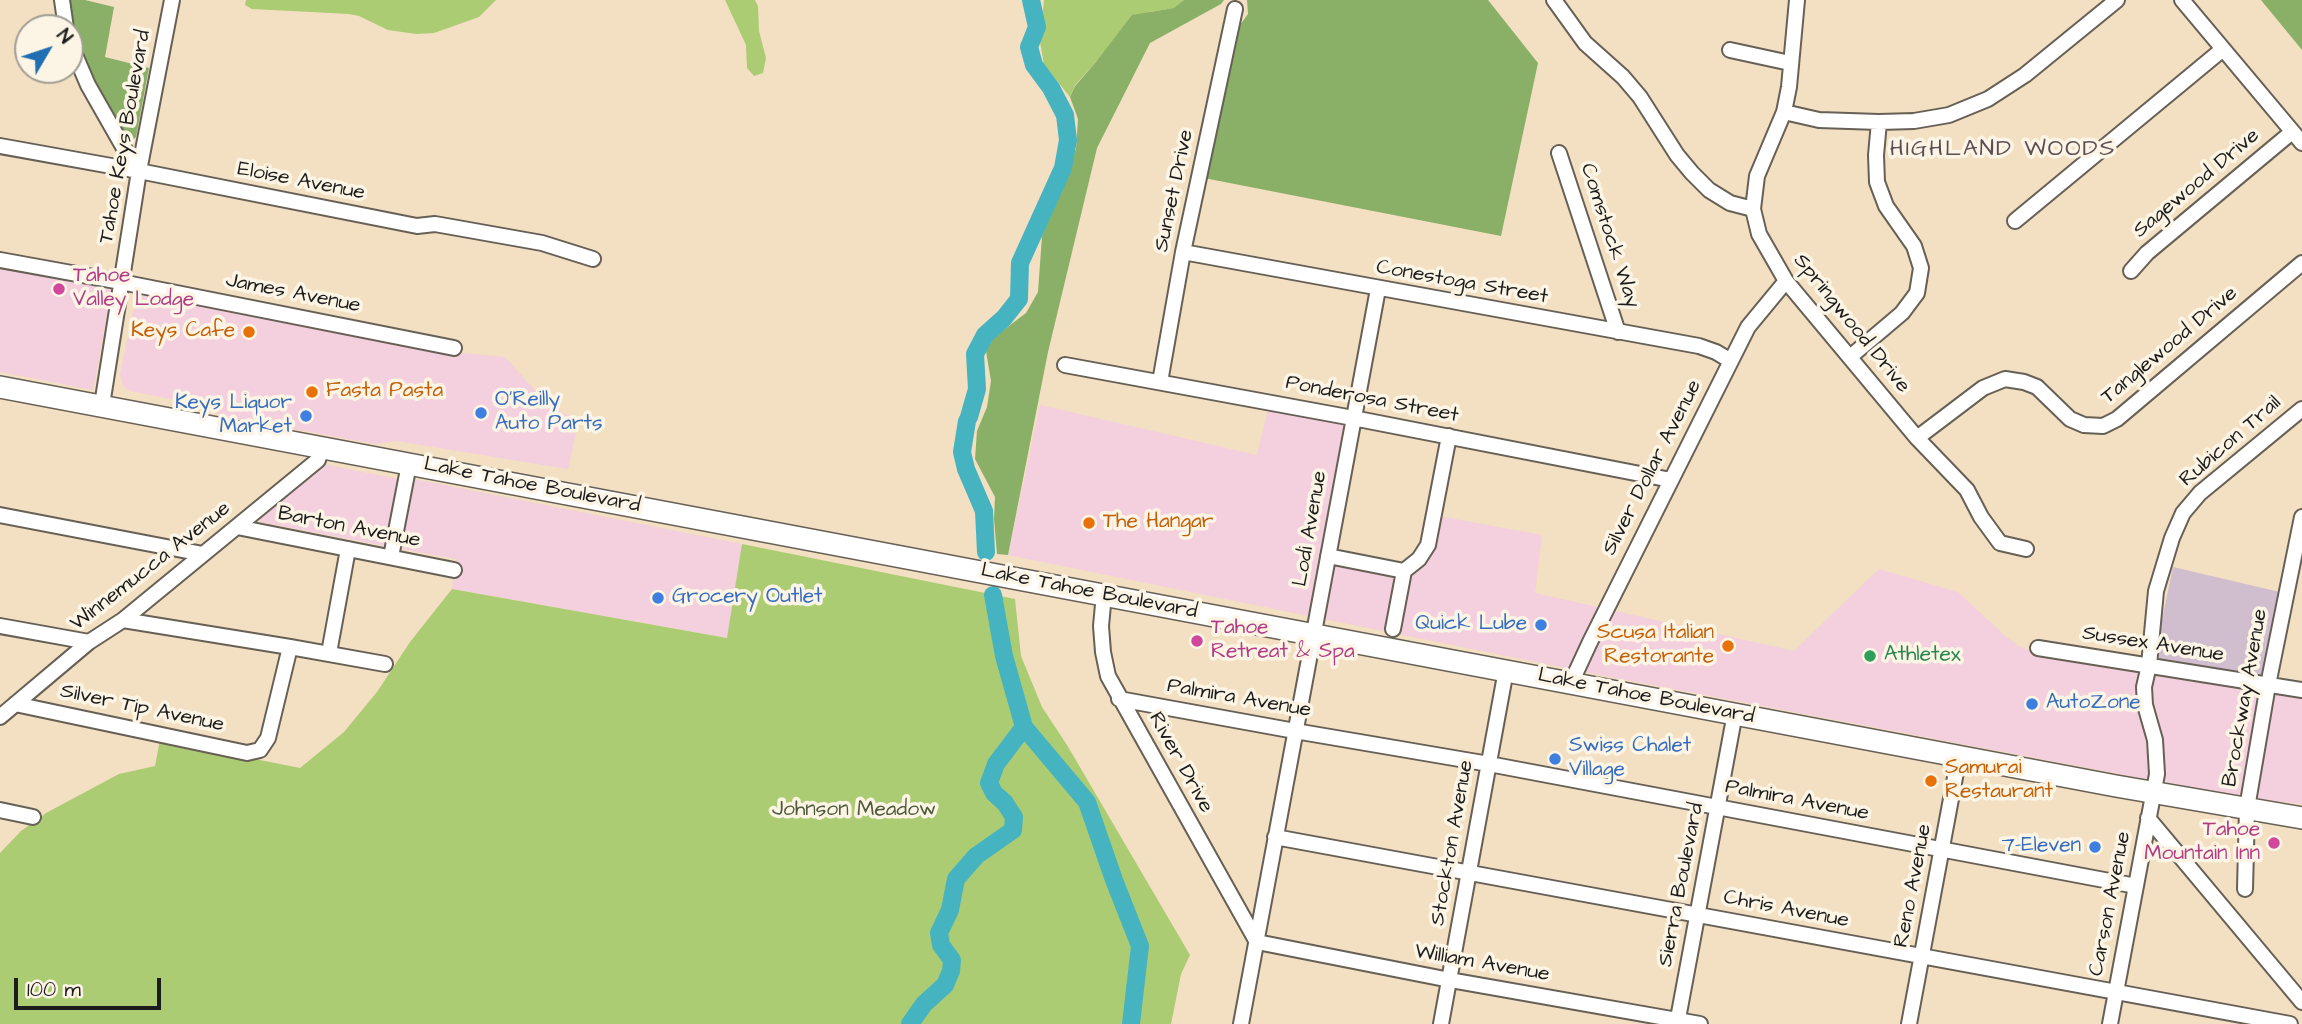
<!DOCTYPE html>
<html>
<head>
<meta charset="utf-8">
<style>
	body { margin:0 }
	#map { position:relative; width:2302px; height:1024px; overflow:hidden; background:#f3dfc1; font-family:"Architects Daughter",sans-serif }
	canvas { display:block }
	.north { position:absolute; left:14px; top:14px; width:70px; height:70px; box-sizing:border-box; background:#fcf5e5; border:2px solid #a29e95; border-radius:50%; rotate:51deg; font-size:19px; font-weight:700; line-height:28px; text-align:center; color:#1c1c1c }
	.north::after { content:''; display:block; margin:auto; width:24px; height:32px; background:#1f6fb2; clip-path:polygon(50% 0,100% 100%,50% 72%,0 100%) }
	.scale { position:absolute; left:14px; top:978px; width:147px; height:32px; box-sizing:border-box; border:4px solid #1c1c1c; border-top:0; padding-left:9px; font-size:21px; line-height:24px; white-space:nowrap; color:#1c1c1c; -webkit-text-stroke:5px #fcf5e5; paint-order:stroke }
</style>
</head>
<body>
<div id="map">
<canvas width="2302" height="1024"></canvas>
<div class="north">N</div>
<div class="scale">100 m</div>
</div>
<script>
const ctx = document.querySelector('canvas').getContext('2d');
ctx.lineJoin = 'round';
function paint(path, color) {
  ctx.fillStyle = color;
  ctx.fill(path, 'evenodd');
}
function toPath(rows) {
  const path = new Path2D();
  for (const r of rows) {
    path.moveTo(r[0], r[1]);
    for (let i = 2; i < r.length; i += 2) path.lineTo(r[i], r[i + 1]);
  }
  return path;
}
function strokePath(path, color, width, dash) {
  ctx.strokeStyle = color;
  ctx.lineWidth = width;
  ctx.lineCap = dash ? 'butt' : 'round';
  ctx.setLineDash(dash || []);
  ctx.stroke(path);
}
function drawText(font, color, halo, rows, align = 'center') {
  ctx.font = font + ' "Architects Daughter",sans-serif';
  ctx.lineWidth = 7;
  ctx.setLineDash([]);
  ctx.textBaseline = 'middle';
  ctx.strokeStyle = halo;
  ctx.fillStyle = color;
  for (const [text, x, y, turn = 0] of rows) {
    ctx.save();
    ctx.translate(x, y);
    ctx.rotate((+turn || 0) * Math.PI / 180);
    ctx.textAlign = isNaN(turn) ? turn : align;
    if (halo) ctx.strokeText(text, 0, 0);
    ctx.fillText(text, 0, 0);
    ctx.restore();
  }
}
paint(toPath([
	[0,267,112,288,93,390,0,372],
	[138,289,460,353,505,357,550,407,579,420,568,469,396,441,375,444,223,416,186,402,130,391,123,386,120,374],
	[1040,405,1257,455,1268,409,1350,420,1323,558,1407,573,1439,516,1542,535,1535,593,1794,651,1879,569,1958,592,2004,635,2017,645,2036,654,2302,696,2302,804,2251,799,1610,677,1008,555],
	[323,464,398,479,385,546,260,522,259,516],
	[414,479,742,544,728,638,452,589,456,559,401,549]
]), '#f4cfdd');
paint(toPath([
	[2173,567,2284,593,2266,682,2153,663]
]), '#d0bdcd');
paint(toPath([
	[246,0,496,0,479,17,434,33,416,34,388,30,359,16,349,14,252,9,245,5],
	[725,0,755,0,758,6,759,31,766,58,763,73,754,76,747,68,746,45],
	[1044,0,1184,0,1175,8,1149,12,1096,62,1075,85,1070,97,1044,65,1040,42],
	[742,544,1015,599,1021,656,1042,707,1067,745,1190,955,1181,974,1171,1024,0,1024,0,853,21,831,46,813,119,774,155,766,160,740,300,768,344,732,377,692,410,642,452,589,727,638]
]), '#accc74');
paint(toPath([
	[65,0,85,0,114,7,105,57,149,68,136,137,131,142,121,134,79,53],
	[1184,0,1224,0,1221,4,1150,43,1097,148,1048,352,1008,555,997,554,994,519,995,497,975,459,977,431,987,407,991,381,986,351,993,338,1026,313,1038,292,1042,236,1076,149,1078,119,1070,97,1075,86,1096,62,1132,15,1174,8],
	[1247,0,1488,0,1538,63,1501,236,1204,178,1236,38,1240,25,1248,14],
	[2261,0,2302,0,2302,50]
]), '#89b066');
strokePath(toPath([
	[969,417,977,389,975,354,985,335,1004,318,1019,299,1020,263,1063,168,1068,140,1065,115,1051,88,1034,65,1029,47,1037,27,1031,0],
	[967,421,962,452,966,469,984,511,986,552],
	[993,595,1004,656,1024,727,1087,802,1114,880,1140,946,1131,1024],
	[910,1024,924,1004,945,985,951,971,952,960,941,945,939,933,950,910,956,879,976,856,1013,830,1014,817,1005,803,994,793,989,783,996,764,1024,727]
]), '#46b4c0', 18);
const minor = toPath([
	[62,0,66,28],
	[1554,0,1585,43,1623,77,1640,97,1677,155,1692,173,1709,190,1730,203,1753,209],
	[1797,0,1789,87,1784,112,1757,176,1753,209,1759,234,1786,281,1917,438,1967,490,1981,517,2000,543,2026,549],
	[2182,0,2302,143],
	[70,43,88,85,125,150,139,171],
	[1730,50,1790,63],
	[1784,112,1819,120,1879,122,1914,121,1949,115,1988,99,2025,75,2117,0],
	[0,146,139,171,417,226,435,224,542,243,593,259],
	[1559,153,1618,332],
	[2015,221,2223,49],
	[1183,252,1699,346,1716,352,1731,361],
	[0,260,121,282,454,348],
	[2131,271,2147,253,2292,132],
	[1850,357,1902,313,1917,293,1921,268,1914,246,1886,206,1877,182,1876,155,1879,122],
	[1065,365,1353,418,1671,480],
	[1160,382,1183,252,1235,9],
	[102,405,139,171,172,0],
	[1917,438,1983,388,2005,379,2024,382,2037,387,2070,419,2084,425,2103,426,2117,419,2302,263],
	[0,515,203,554],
	[237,527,454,570],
	[1328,556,1404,571,1393,629],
	[391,557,409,464],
	[1404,571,1419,559,1428,545,1449,436],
	[1104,594,1101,626,1103,652,1108,676,1257,942,1450,980,1700,1024],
	[123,620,290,647,385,664],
	[0,626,89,642],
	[2038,648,2302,690],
	[329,653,348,549],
	[1571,683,1590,642,1748,327,1786,281],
	[1119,699,1295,731,1489,764,2136,886],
	[15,704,247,753,260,750,268,738,290,647],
	[0,717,89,642,123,620,318,460,322,447],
	[0,810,33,817],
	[2148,818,2302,1002],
	[1275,837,2290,1024],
	[2245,889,2247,808,2268,685,2302,517],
	[1241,1024,1378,289],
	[1441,1024,1506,670],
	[1677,1024,1735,713],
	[1909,1024,1959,756],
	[2110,1024,2157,774,2155,740,2145,705,2144,687,2149,665,2156,591,2172,538,2183,513,2200,493,2302,409]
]);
const highway = toPath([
	[0,387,2116,786,2302,818]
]);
strokePath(minor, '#676056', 18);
strokePath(highway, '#676056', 24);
strokePath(minor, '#fff', 14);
strokePath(highway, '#fff', 21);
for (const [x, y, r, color] of [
	[59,289,7,"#d1479c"],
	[249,332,7,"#e8710a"],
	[312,392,7,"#e8710a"],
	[481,413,7,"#3f7fe0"],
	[306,416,7,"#3f7fe0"],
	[1089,523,7,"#e8710a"],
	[658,598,7,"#3f7fe0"],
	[1541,625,7,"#3f7fe0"],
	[1197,641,7,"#d1479c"],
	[1728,646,7,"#e8710a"],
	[1870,656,7,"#2e9e5b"],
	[2032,704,7,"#3f7fe0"],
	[1555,759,7,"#3f7fe0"],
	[1931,781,7,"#e8710a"],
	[2274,843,7,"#d1479c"],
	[2095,847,7,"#3f7fe0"]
]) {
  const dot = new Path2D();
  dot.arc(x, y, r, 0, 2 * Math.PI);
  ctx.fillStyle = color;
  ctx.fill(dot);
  strokePath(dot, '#fcf5e5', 2.5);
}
drawText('21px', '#1c1c1c', '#fcf5e5', [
	["Tahoe Keys Boulevard",126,137,-80],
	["Eloise Avenue",301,182,11],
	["Sagewood Drive",2197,184,-40],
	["Sunset Drive",1175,191,-78],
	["Comstock Way",1609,236,72],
	["Conestoga Street",1462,283,10],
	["James Avenue",293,294,11],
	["Springwood Drive",1851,324,51],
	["Tanglewood Drive",2170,346,-40],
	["Ponderosa Street",1372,400,11],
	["Rubicon Trail",2231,442,-41],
	["Silver Dollar Avenue",1653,468,-63],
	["Lake Tahoe Boulevard",532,486,11],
	["Barton Avenue",349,528,11],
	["Lodi Avenue",1311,529,-80],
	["Winnemucca Avenue",151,567,-38],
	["Lake Tahoe Boulevard",1089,592,11],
	["Sussex Avenue",2153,645,9],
	["Lake Tahoe Boulevard",1646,697,11],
	["Brockway Avenue",2246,698,-80],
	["Palmira Avenue",1239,699,10],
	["Silver Tip Avenue",142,709,12],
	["River Drive",1180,763,61],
	["Palmira Avenue",1797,801,11],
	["Stockton Avenue",1453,843,-80],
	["Sierra Boulevard",1682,885,-79],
	["Reno Avenue",1914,886,-79],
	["Carson Avenue",2111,904,-79],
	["Chris Avenue",1786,910,11],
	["William Avenue",1482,964,10]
]);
drawText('21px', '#b23c85', '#fcf5e5', [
	["Tahoe",73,277],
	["Valley Lodge",73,301],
	["Tahoe",1211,629],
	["Retreat & Spa",1211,653],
	["Tahoe",2260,831,"right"],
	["Mountain Inn",2260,855,"right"]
], 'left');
drawText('21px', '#c56008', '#fcf5e5', [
	["Keys Cafe",235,332,"right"],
	["Fasta Pasta",326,392],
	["The Hangar",1103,523],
	["Scusa Italian",1714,634,"right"],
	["Restorante",1714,658,"right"],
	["Samurai",1945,769],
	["Restaurant",1945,793]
], 'left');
drawText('21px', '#366cbe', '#fcf5e5', [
	["O'Reilly",495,401],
	["Auto Parts",495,425],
	["Keys Liquor",292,404,"right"],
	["Market",292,428,"right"],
	["Grocery Outlet",672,598],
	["Quick Lube",1527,625,"right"],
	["AutoZone",2046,704],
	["Swiss Chalet",1569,747],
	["Village",1569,771],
	["7-Eleven",2081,847,"right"]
], 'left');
drawText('21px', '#27864d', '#fcf5e5', [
	["Athletex",1884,656]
], 'left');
drawText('21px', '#4e5a3b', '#fcf5e5', [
	["Johnson Meadow",854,811]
]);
ctx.letterSpacing = '2px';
drawText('23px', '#5d4d55', '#fcf5e5', [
	["HIGHLAND WOODS",2003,150]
]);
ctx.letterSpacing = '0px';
</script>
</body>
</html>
